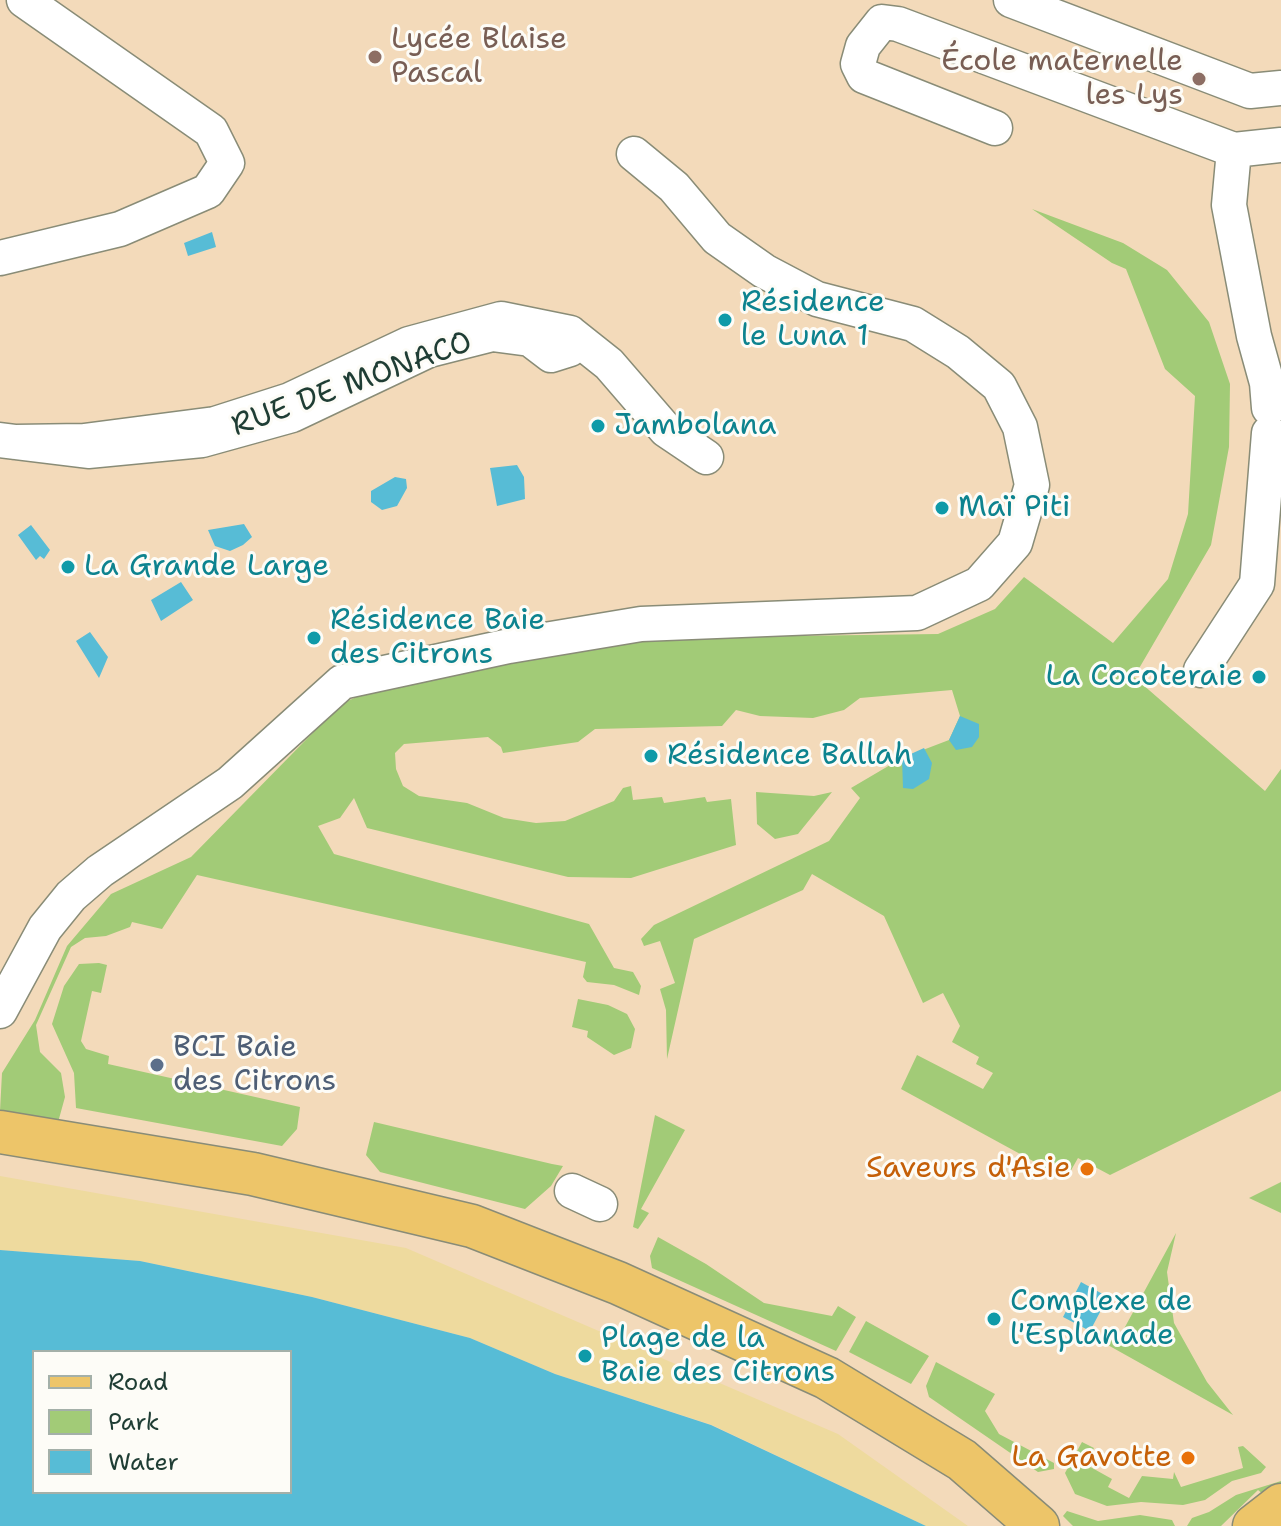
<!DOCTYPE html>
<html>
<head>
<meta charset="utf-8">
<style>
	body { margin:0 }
	#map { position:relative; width:1281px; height:1526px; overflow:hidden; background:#f3daba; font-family:"Shantell Sans",sans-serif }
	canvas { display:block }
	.legend { position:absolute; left:32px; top:1350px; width:260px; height:144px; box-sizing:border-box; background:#fdfcf7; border:2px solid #a4b0a9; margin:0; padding:10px 14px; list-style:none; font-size:24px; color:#1f3d34 }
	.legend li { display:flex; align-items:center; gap:16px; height:40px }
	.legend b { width:40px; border:2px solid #a4b0a9 }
</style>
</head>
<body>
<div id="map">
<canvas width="1281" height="1526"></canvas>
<ul class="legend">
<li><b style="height:10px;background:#edc569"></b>Road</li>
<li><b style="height:22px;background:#a2cb77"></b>Park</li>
<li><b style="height:22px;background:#57bcd6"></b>Water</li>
</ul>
</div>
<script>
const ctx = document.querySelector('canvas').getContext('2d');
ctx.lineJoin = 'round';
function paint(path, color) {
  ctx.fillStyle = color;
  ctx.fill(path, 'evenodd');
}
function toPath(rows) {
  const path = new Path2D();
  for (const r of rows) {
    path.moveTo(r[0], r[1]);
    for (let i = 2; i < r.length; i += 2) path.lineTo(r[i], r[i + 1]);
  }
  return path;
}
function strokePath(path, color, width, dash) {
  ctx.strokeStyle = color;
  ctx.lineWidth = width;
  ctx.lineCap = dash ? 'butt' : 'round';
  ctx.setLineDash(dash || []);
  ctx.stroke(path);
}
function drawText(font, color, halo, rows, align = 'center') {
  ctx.font = font + ' "Shantell Sans",sans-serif';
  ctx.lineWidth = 6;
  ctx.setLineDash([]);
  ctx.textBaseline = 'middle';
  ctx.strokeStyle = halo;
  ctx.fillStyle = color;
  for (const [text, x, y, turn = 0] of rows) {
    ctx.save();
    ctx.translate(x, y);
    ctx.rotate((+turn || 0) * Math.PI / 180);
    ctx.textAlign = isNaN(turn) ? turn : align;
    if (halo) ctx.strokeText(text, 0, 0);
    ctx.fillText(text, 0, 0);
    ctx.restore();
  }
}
paint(toPath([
	[1032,209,1123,243,1167,270,1209,322,1230,384,1229,447,1211,545,1134,677,1265,791,1281,769,1281,1091,1110,1175,1078,1158,1066,1179,901,1089,917,1055,983,1089,993,1073,976,1064,979,1057,952,1042,960,1026,943,993,923,1003,884,916,812,874,803,890,694,939,667,1059,666,1010,660,989,675,983,660,941,644,946,641,939,654,925,829,841,860,798,851,788,902,758,949,740,960,716,952,690,860,698,844,710,813,718,760,716,736,710,722,726,595,729,578,742,503,753,501,747,488,737,404,744,395,753,396,769,403,786,419,796,467,803,504,818,536,823,565,821,614,801,623,788,631,786,633,800,662,797,664,803,705,797,707,802,731,799,736,845,631,878,568,877,367,828,354,798,340,818,318,826,334,854,589,924,614,968,633,972,641,986,639,995,614,985,587,982,583,977,586,962,197,875,162,929,132,922,130,927,106,936,85,938,71,947,36,1025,40,1052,61,1073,65,1097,57,1126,4,1116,0,1111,2,1073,35,1020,67,946,111,894,191,857,341,704,394,680,640,638,938,634,995,609,1024,577,1113,643,1168,579,1188,514,1195,396,1165,369,1126,269,1112,263],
	[756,792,814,796,832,792,798,834,775,839,757,824],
	[99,963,107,965,101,993,92,991,81,1041,86,1049,109,1056,108,1064,300,1107,297,1129,282,1146,76,1108,74,1073,52,1024,64,986,79,964],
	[578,999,608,1005,627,1014,635,1029,631,1048,614,1055,587,1037,588,1031,572,1027],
	[655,1115,685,1130,641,1209,649,1213,638,1229,633,1227],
	[374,1122,552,1164,563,1166,551,1186,525,1209,380,1172,366,1155],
	[1281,1182,1281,1213,1249,1198],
	[1176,1233,1167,1272,1174,1323,1207,1382,1233,1415,1106,1344,1111,1334,1119,1338],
	[658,1237,706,1264,764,1303,832,1316,838,1306,856,1317,836,1351,652,1268,650,1256],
	[866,1321,929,1356,911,1384,849,1352],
	[936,1362,995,1394,985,1411,999,1434,1054,1463,1054,1469,1038,1472,929,1397,926,1386],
	[1082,1442,1094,1448,1085,1464,1112,1479,1108,1487,1129,1498,1142,1476,1173,1479,1174,1472,1181,1487,1243,1468,1238,1447,1243,1446,1266,1467,1261,1473,1232,1481,1205,1500,1183,1505,1141,1502,1107,1506,1075,1494,1065,1473],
	[1281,1481,1281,1489,1269,1499,1258,1490,1221,1526,1187,1526,1192,1518,1209,1512,1236,1495],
	[1067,1511,1098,1521,1140,1515,1172,1520,1175,1526,1073,1526,1063,1516]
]), '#a2cb77');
paint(toPath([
	[0,1176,406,1248,838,1434,968,1526,926,1526,712,1425,555,1374,470,1338,312,1297,140,1261,0,1250]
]), '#eeda9e');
paint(toPath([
	[212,232,216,247,188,256,184,243],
	[517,465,524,477,525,499,497,506,490,468],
	[395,477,406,479,407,488,397,506,382,510,371,502,371,491],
	[244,524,252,537,243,545,230,551,215,546,208,530],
	[31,525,50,550,44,559,40,556,36,560,18,535],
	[181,582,193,600,161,621,151,600],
	[90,632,108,657,99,678,76,641],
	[960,716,979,724,979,737,972,747,956,750,949,740],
	[924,748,932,763,929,779,913,789,903,788,902,758],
	[0,1250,140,1261,312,1297,470,1338,555,1374,711,1425,926,1526,0,1526],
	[34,1352,290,1352,290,1492,34,1492],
	[1081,1282,1108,1297,1090,1331,1063,1317]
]), '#57bcd6');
const minor = toPath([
	[1011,0,1250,91,1281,88],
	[995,128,864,76,858,64,863,46,882,22,898,24,1234,150],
	[0,258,120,229,208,191,227,163,211,131,24,0],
	[570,333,609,364,666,430,706,457],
	[1269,408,1267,383,1254,336,1229,205,1234,150,1281,145],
	[0,440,88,451,202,440,292,415,429,350,492,334,530,339,551,355,570,349,570,333,501,319,409,344,290,400,215,424,84,441,15,442],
	[1201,670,1257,584,1269,433],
	[0,1011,45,928,71,896,100,871,230,783,342,682,509,646,641,624,917,613,979,584,1015,543,1032,485,1020,427,999,386,958,352,913,324,817,299,764,271,717,238,674,187,634,154],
	[572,1191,600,1204]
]);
const major = toPath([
	[0,1132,253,1174,472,1226,618,1283,827,1378,962,1460,1038,1526],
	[1254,1526,1281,1505]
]);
strokePath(minor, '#898c77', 37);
strokePath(major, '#898c77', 45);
strokePath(minor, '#fff', 34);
strokePath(major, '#edc569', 42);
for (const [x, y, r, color] of [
	[375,57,8,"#8d6e63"],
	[1199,79,8,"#8d6e63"],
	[725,320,8,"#0f9aa8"],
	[598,426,8,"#0f9aa8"],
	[942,508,8,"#0f9aa8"],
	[68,567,8,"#0f9aa8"],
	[314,638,8,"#0f9aa8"],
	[1259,677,8,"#0f9aa8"],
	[651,756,8,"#0f9aa8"],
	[157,1065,8,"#5c6f8a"],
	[1087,1169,8,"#e8710a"],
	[994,1319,8,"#0f9aa8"],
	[585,1356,8,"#0f9aa8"],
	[1188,1458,8,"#e8710a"]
]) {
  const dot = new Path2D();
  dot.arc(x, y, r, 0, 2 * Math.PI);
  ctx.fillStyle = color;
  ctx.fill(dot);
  strokePath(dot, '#fdfcf7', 3);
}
drawText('30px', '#785e54', '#fdfcf7', [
	["Lycée Blaise",391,40],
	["Pascal",391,74],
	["École maternelle",1183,62,"right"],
	["les Lys",1183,96,"right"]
], 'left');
drawText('30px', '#0d838f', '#fdfcf7', [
	["Résidence",741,303],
	["le Luna 1",741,337],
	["Jambolana",614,426],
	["Maï Piti",958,508],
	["La Grande Large",84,567],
	["Résidence Baie",330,621],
	["des Citrons",330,655],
	["La Cocoteraie",1243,677,"right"],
	["Résidence Ballah",667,756],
	["Complexe de",1010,1302],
	["l'Esplanade",1010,1336],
	["Plage de la",601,1339],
	["Baie des Citrons",601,1373]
], 'left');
drawText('30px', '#1f3d34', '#fdfcf7', [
	["RUE DE MONACO",352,385,-20]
]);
drawText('30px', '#4e5e75', '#fdfcf7', [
	["BCI Baie",173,1048],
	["des Citrons",173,1082]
], 'left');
drawText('30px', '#c56008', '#fdfcf7', [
	["Saveurs d'Asie",1071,1169],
	["La Gavotte",1172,1458]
], 'right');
</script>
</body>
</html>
